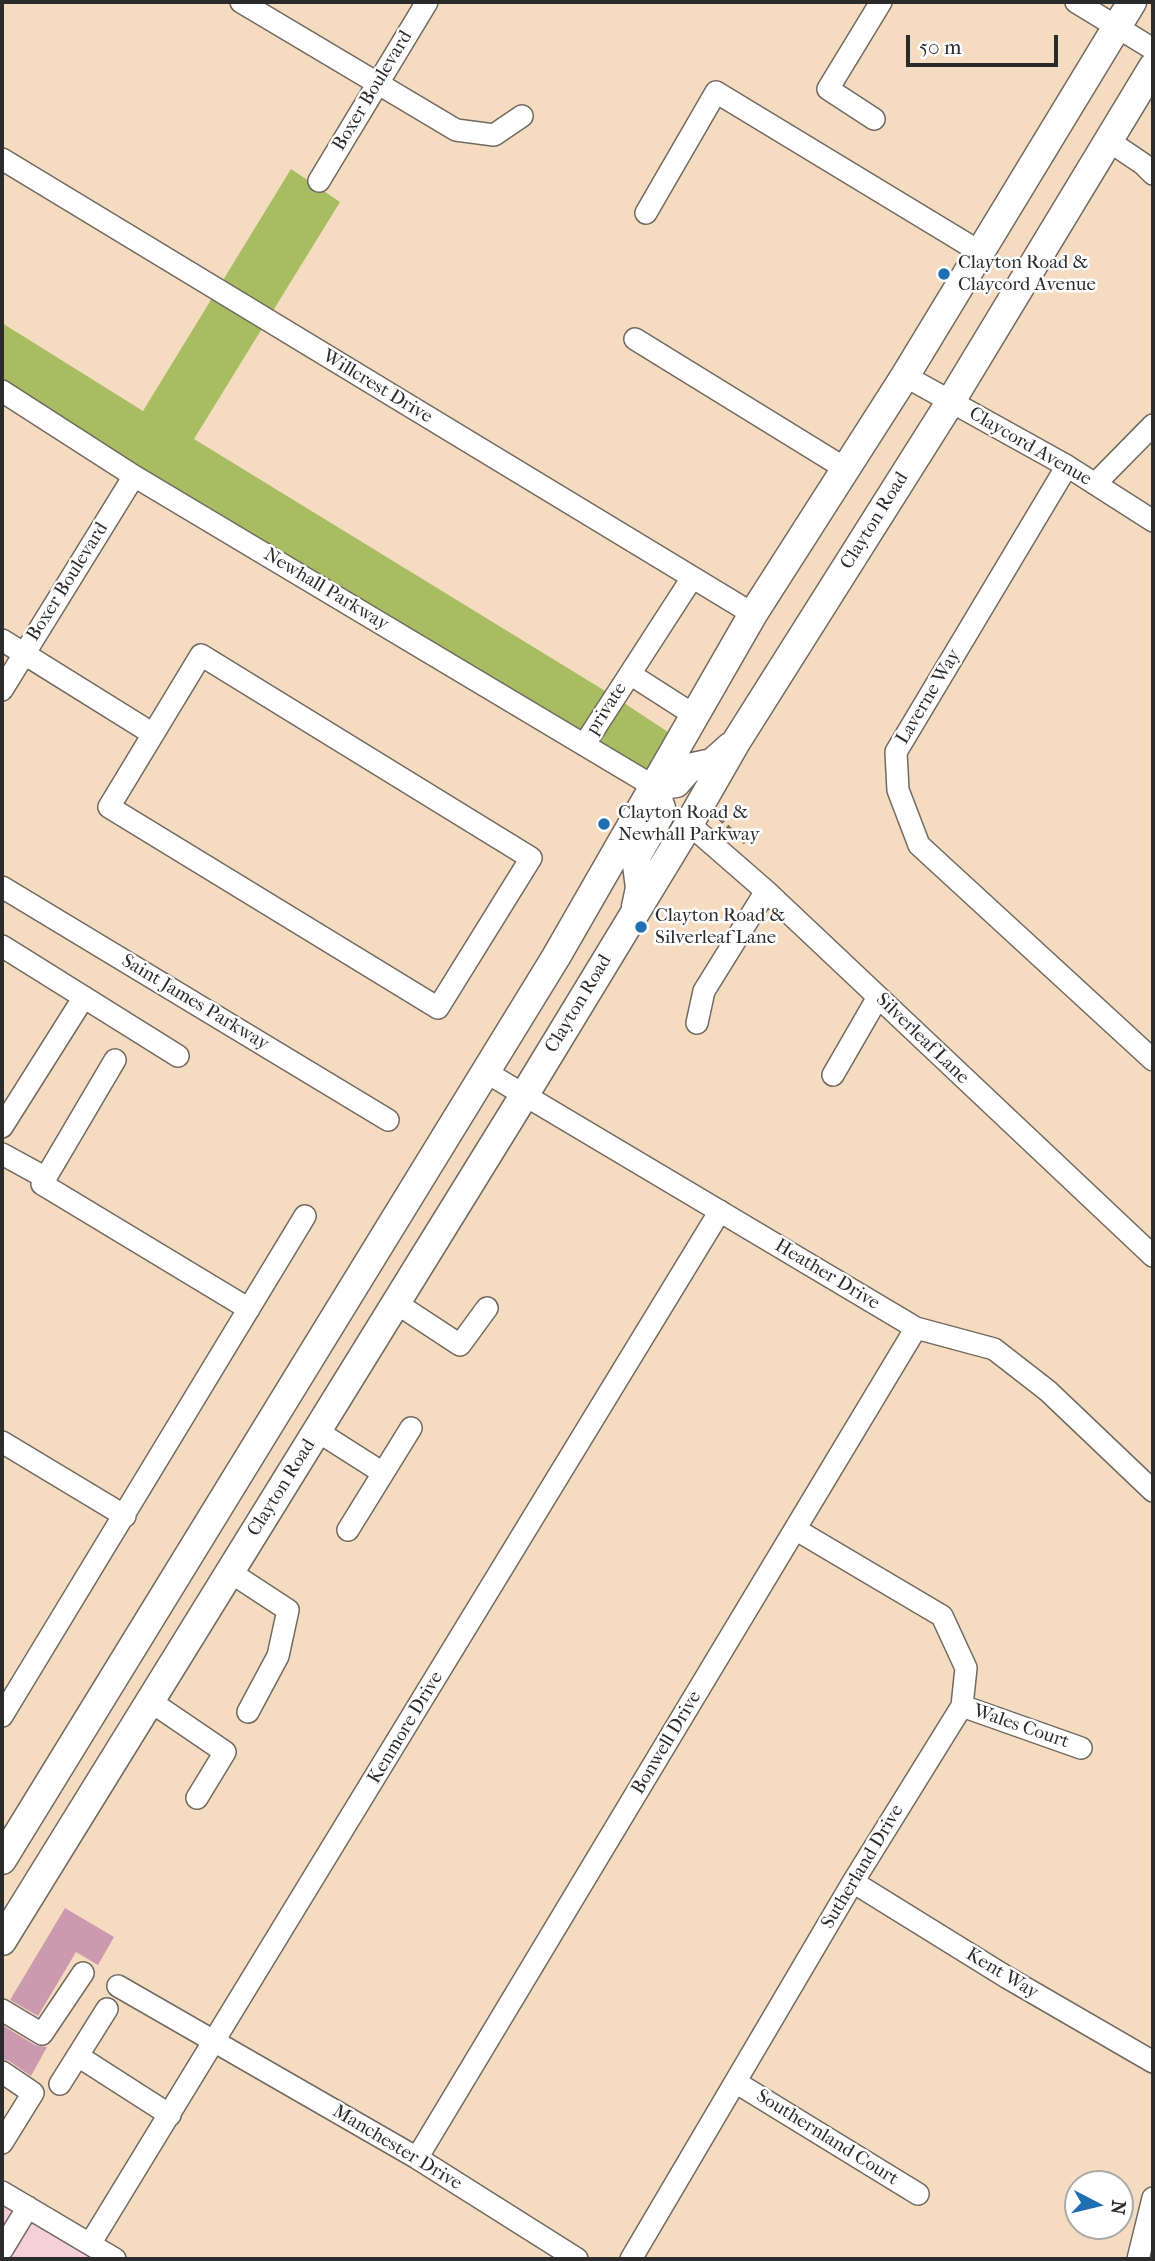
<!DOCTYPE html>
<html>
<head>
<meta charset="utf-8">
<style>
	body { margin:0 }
	#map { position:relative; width:1155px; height:2261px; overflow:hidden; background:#f5dcc1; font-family:"IM FELL French Canon",serif }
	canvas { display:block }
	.frame { position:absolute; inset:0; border:4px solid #2b2b2b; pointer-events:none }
	.north { position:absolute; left:1064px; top:2170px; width:70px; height:70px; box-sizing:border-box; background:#fff; border:2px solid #aaa; border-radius:50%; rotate:97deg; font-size:19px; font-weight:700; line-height:28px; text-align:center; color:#2b2b2b }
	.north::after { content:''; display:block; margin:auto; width:24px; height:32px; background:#1f6fb2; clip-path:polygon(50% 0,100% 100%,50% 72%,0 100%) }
	.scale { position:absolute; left:906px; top:35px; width:152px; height:32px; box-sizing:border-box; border:4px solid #2b2b2b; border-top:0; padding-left:9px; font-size:21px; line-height:24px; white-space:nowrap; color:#2b2b2b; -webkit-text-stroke:5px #fff; paint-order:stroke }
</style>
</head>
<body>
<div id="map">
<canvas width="1155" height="2261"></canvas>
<div class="frame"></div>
<div class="north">N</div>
<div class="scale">50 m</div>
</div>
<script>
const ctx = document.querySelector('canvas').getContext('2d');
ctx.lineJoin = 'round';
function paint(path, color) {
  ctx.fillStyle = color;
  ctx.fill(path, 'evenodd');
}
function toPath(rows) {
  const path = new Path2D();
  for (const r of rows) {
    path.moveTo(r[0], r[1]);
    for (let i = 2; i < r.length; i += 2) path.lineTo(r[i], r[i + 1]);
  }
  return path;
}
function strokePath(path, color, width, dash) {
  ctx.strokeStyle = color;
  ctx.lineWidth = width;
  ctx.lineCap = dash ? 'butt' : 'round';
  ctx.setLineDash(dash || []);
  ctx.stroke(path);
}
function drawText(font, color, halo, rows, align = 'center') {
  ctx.font = font + ' "IM FELL French Canon",serif';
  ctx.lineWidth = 5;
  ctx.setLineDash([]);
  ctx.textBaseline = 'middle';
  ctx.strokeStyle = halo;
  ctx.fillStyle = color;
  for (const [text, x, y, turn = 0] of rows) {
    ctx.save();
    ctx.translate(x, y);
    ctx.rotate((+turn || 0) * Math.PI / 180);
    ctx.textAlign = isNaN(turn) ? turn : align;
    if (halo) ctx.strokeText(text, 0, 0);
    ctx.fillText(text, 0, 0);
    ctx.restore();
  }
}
paint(toPath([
	[2,2192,115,2259,2,2259]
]), '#f5cfda');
paint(toPath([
	[291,169,340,202,194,439,615,697,680,740,653,786,2,391,2,323,143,411]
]), '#a8bd61');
paint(toPath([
	[65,1908,114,1937,98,1965,76,1952,38,2016,10,2000],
	[2,2025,35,2045,47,2047,31,2076,9,2061,2,2059]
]), '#cc9aaf');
const minor = toPath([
	[241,2,456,130,494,135,522,116],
	[1076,2,1153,49],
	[874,119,828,89,881,2],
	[1109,141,1143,164,1153,174],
	[2,159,753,614],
	[319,181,427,2],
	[646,213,716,92,980,252],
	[635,339,846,469],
	[905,376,1067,466,1153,521],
	[2,391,134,476,653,786],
	[1067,466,896,752,898,790,919,845,1153,1060],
	[1095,484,1153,425],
	[2,640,153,734],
	[201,655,531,858,438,1008,109,807,201,655],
	[630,674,694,715],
	[2,690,134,476],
	[584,745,692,578],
	[689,824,766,891,1153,1256],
	[2,887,388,1120],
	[2,946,178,1056],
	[697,1023,704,991,766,891],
	[115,1060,42,1184,249,1309],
	[484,1071,916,1328,994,1349,1048,1391,1153,1491],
	[833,1075,878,997],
	[2,1127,84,997],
	[2,1154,46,1178],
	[396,1303,460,1345,487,1308],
	[317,1431,383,1473],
	[2,1442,125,1516],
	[348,1530,411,1428],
	[230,1572,288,1610,278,1656,248,1712],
	[150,1701,225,1752,197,1798],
	[962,1706,1081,1748],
	[2,1716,305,1216],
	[853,1882,1008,1978,1153,2062],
	[118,1986,417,2158,577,2259],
	[2,2010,42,2034,83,1973],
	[78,2056,170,2115],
	[2,2072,33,2093,2,2143],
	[737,2083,918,2194],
	[60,2084,107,2009],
	[417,2158,916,1328],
	[2,2192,115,2259],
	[90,2244,720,1211],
	[2,2250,28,2207],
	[631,2259,853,1882,962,1706,966,1668,942,1616,795,1529],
	[1138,2259,1153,2198]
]);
const major = toPath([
	[653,786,676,783,689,768,712,763,730,747],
	[636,907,640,888,636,857,659,816,661,808,653,786],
	[2,1860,556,957,753,614,905,376,1132,2],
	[2,1941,525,1094,689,824,736,742,951,401,1153,67]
]);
strokePath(minor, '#726960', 24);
strokePath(major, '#726960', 31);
strokePath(toPath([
	[720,819,745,843]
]), '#726960', 3.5, [5, 5]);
strokePath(minor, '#fff', 21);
strokePath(major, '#fff', 28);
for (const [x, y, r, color] of [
	[944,274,7,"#1f6fb2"],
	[604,824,7,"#1f6fb2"],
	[641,927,7,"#1f6fb2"]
]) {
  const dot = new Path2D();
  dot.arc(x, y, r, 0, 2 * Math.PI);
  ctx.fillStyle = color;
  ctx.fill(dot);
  strokePath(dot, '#fff', 2.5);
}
drawText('19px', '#2b2b2b', '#fff', [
	["Boxer Boulevard",373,91,-59],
	["Willcrest Drive",377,387,31],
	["Claycord Avenue",1030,447,30],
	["Clayton Road",875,521,-58],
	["Boxer Boulevard",68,582,-58],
	["Newhall Parkway",326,590,31],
	["Laverne Way",929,697,-59],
	["private",607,709,-57],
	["Saint James Parkway",195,1003,31],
	["Clayton Road",579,1004,-59],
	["Silverleaf Lane",922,1039,44],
	["Heather Drive",827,1275,31],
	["Clayton Road",282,1488,-58],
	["Wales Court",1021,1727,19],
	["Kenmore Drive",406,1728,-59],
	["Bonwell Drive",667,1743,-59],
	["Sutherland Drive",863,1867,-59],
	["Kent Way",1002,1974,31],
	["Southernland Court",827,2138,32],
	["Manchester Drive",397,2148,31]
]);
drawText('19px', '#2b2b2b', '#fff', [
	["Clayton Road &",958,263],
	["Claycord Avenue",958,285],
	["Clayton Road &",618,813],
	["Newhall Parkway",618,835],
	["Clayton Road &",655,916],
	["Silverleaf Lane",655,938]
], 'left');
</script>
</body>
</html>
